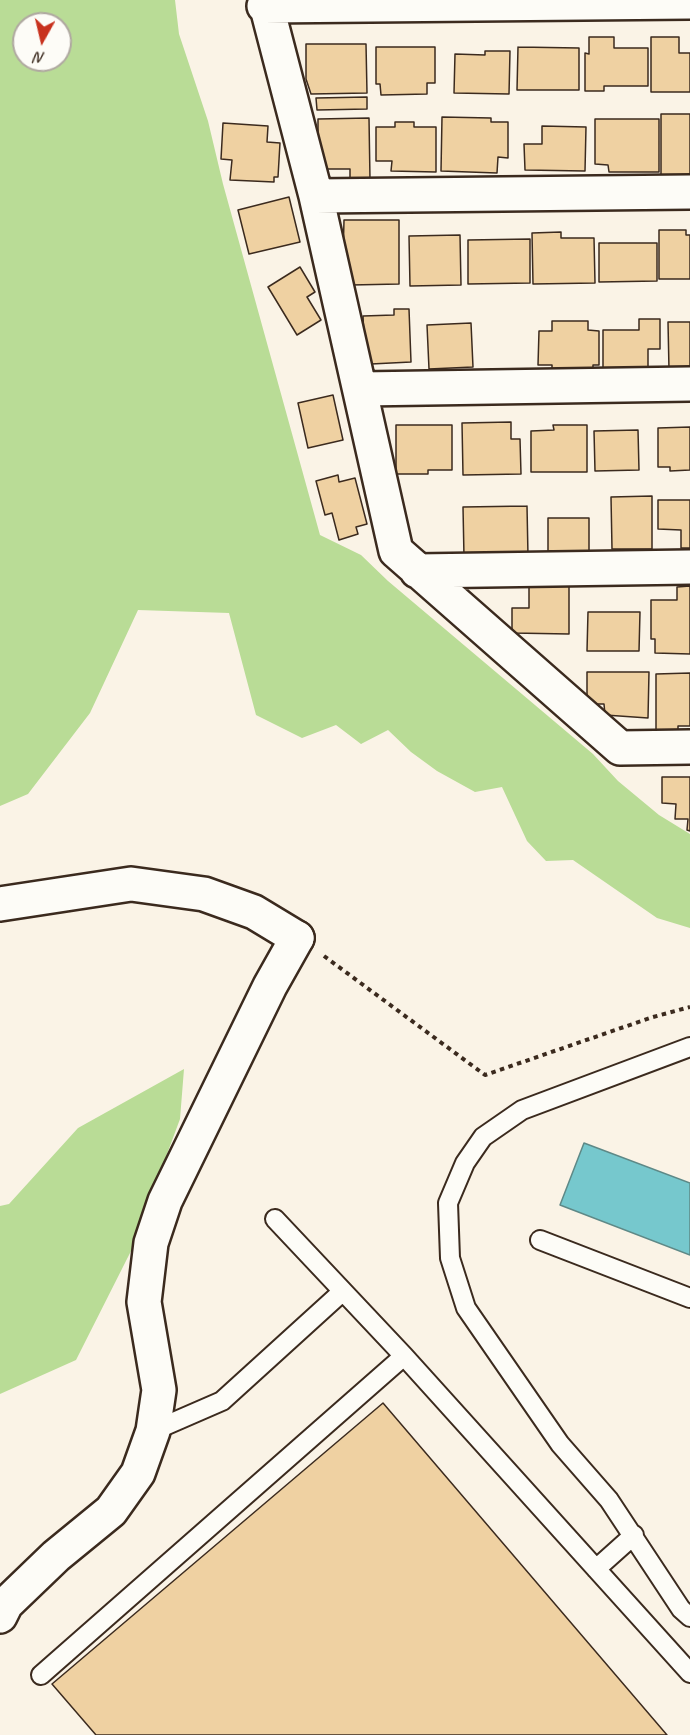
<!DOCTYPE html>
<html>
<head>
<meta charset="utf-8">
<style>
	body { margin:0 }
	#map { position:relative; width:690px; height:1735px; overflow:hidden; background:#faf3e6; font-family:Caveat,sans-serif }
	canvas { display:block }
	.north { position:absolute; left:12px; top:12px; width:60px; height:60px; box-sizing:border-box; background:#fdfcf7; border:2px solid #afa8a0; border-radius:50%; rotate:188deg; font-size:16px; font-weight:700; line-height:24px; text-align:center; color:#3b2a1e }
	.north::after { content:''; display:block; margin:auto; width:21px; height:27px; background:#c8321e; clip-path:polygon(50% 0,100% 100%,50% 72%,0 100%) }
</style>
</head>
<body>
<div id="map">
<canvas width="690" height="1735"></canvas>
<div class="north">N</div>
</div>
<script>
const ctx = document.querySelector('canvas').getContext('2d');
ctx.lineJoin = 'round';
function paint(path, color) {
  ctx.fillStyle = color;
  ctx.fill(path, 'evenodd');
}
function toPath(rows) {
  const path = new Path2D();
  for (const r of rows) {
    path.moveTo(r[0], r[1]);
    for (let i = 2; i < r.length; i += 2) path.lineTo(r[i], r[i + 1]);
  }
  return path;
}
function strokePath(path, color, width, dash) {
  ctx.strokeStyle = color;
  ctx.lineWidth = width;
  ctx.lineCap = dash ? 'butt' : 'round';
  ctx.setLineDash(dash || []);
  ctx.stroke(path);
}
paint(toPath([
	[0,0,175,0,179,34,208,121,223,184,320,535,361,555,388,581,593,754,618,781,659,815,690,834,690,928,657,918,573,860,546,861,527,841,502,787,475,792,437,771,411,752,388,730,361,744,336,725,302,738,256,715,229,613,138,610,90,713,28,794,0,806],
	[24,24,60,24,60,60,24,60],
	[184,1069,180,1119,131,1251,76,1360,0,1394,0,1206,9,1204,78,1128]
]), '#b9dc96');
const water = toPath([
	[584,1143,690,1183,690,1255,560,1205,584,1143]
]);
paint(water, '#76c8cd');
strokePath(water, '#5e8987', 1.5);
const building = toPath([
	[589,37,614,37,614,48,648,48,648,86,604,86,604,91,585,91,585,53,589,54,589,37],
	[651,37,679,37,679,53,690,53,690,92,651,92,651,37],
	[306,44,366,44,367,93,311,94,306,79,306,44],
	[376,47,435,47,435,83,427,83,427,94,381,95,380,84,376,84,376,47],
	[518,47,579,48,579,90,517,90,518,47],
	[485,51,510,51,509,94,454,93,455,54,485,55,485,51],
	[367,97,367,109,317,110,316,98,367,97],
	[661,114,690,114,690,176,661,176,661,114],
	[442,117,491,118,491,122,508,122,508,158,498,157,497,173,441,171,442,117],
	[369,118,370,180,350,180,350,169,323,169,318,155,318,119,369,118],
	[595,119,659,119,659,172,609,172,608,165,595,164,595,119],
	[395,122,414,122,414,127,436,127,436,172,391,171,392,161,376,161,376,127,395,127,395,122],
	[223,123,268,126,267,142,280,143,278,177,274,177,274,182,230,180,232,160,221,159,223,123],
	[542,126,586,127,585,171,525,170,524,144,542,144,542,126],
	[289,197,300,242,249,254,238,210,289,197],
	[344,220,399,220,399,284,351,285,343,259,344,220],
	[659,230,686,230,686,235,690,235,690,279,659,279,659,230],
	[561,232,561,238,594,238,595,283,533,284,532,233,561,232],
	[460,235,461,285,410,286,409,236,460,235],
	[530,239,530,283,468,284,468,240,530,239],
	[599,243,657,243,657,281,599,282,599,243],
	[300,267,315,292,307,297,321,320,297,335,268,287,300,267],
	[394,309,409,309,411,362,371,364,364,338,363,316,394,315,394,309],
	[639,319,660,319,660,349,648,349,648,368,635,368,635,371,603,371,603,330,639,330,639,319],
	[552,321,588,321,588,330,599,331,599,365,593,365,593,372,552,371,552,365,538,365,539,331,552,331,552,321],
	[668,322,690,322,690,369,669,370,668,322],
	[471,323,473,367,429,369,427,325,471,323],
	[333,395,343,440,308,448,298,403,333,395],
	[511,422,511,439,520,439,521,474,463,475,462,423,511,422],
	[396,425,452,425,452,470,428,470,428,474,396,474,396,425],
	[553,425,587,425,587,472,531,472,531,431,554,430,553,425],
	[690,427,690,470,670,471,670,467,658,467,658,428,690,427],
	[638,430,639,470,595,471,594,431,638,430],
	[338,475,339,482,355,478,367,524,356,527,358,534,339,540,332,513,325,515,316,481,338,475],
	[652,496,652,549,612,549,611,497,652,496],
	[658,500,690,500,690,548,681,548,681,530,658,529,658,500],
	[527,506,528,556,464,557,463,507,527,506],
	[548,518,589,518,589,551,548,551,548,518],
	[529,585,569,585,569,634,512,633,512,608,529,608,529,585],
	[690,586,690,654,655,653,655,639,651,639,651,600,677,600,677,587,690,586],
	[588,612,640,612,639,651,587,651,588,612],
	[587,672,649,672,648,718,605,715,604,704,587,704,587,672],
	[690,673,690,726,678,726,678,731,656,731,656,674,690,673],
	[662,777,690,777,690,831,687,830,688,819,675,819,676,804,662,803,662,777],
	[383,1403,667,1735,96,1735,52,1684,383,1403]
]);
paint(building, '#efd1a2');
strokePath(building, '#3b2a1e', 1.5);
const service = toPath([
	[690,1047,522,1110,483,1137,465,1163,448,1203,450,1258,466,1308,560,1444,609,1500,681,1609,690,1617],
	[275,1219,404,1356,690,1673],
	[540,1240,690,1298],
	[153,1431,222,1401,342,1292],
	[596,1569,634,1535],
	[41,1675,404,1356]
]);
const minor = toPath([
	[265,0,316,196,396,551,620,748,690,747],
	[264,6,690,2],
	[316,196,690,192],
	[361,389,690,384],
	[417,571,690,567],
	[0,904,131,884,204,894,254,912,297,938]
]);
const tertiary = toPath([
	[0,1616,6,1604,56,1556,111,1511,138,1473,153,1431,159,1390,144,1302,151,1243,165,1201,270,986,297,938]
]);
strokePath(service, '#3b2a1e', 22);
strokePath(minor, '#3b2a1e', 38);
strokePath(tertiary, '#3b2a1e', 38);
strokePath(toPath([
	[324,956,485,1075,653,1017,690,1007]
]), '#3b2a1e', 4, [4.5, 4.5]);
strokePath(service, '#fdfcf7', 18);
strokePath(minor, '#fdfcf7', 33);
strokePath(tertiary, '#fdfcf7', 33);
</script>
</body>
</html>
